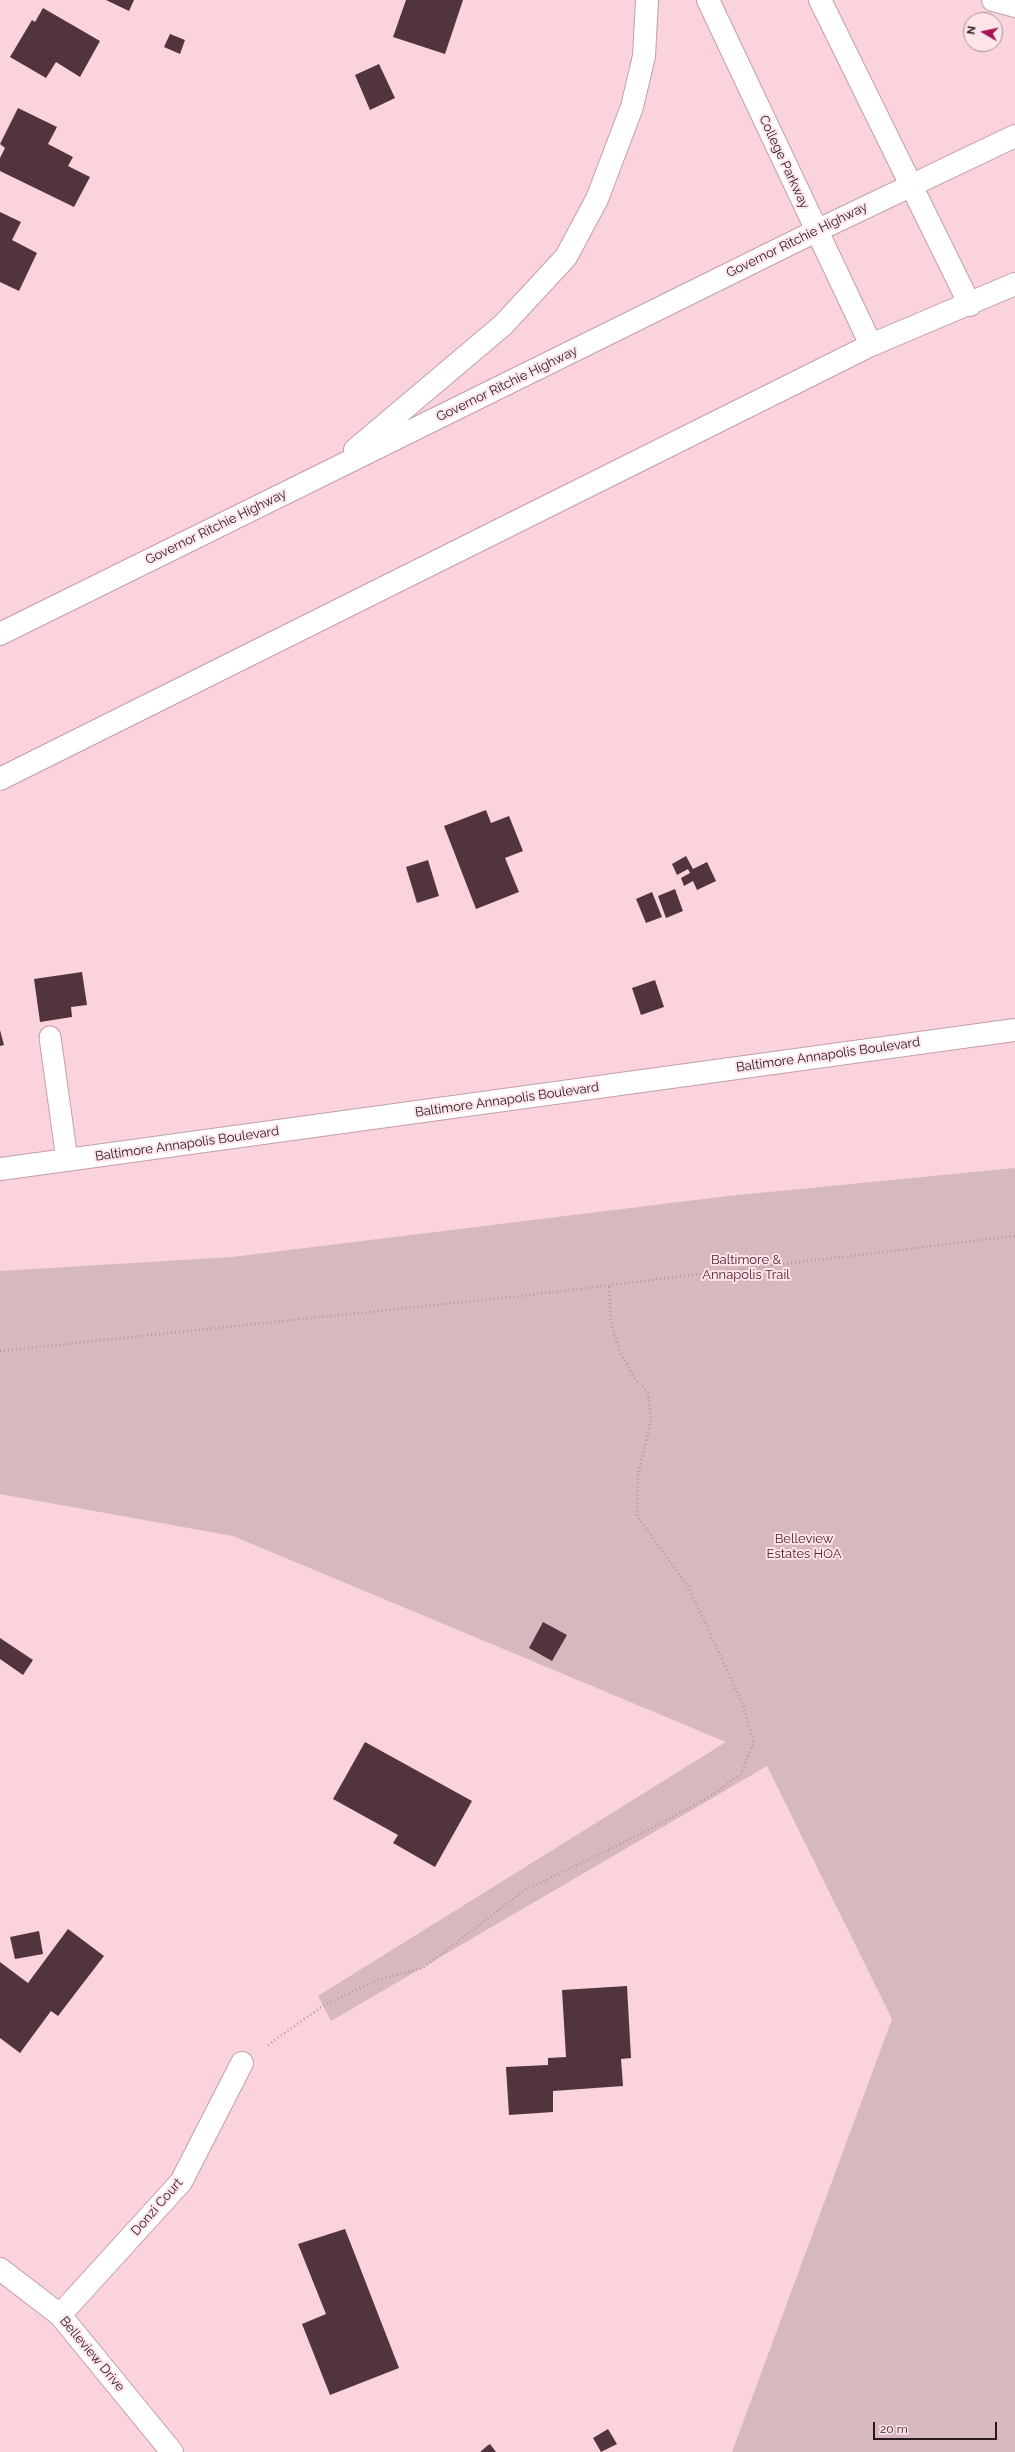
<!DOCTYPE html>
<html>
<head>
<meta charset="utf-8">
<style>
	body { margin:0 }
	#map { position:relative; width:1015px; height:2452px; overflow:hidden; background:#fad3dc; font-family:Raleway,sans-serif }
	canvas { display:block }
	.north { position:absolute; left:963px; top:12px; width:40px; height:40px; box-sizing:border-box; background:#fde5ea; border:1px solid #a79398; border-radius:50%; rotate:279deg; font-size:11px; font-weight:700; line-height:16px; text-align:center; color:#27191d }
	.north::after { content:''; display:block; margin:auto; width:14px; height:18px; background:#a51353; clip-path:polygon(50% 0,100% 100%,50% 72%,0 100%) }
	.scale { position:absolute; left:873px; top:2422px; width:124px; height:18px; box-sizing:border-box; border:2px solid #27191d; border-top:0; padding-left:5px; font-size:12px; line-height:14px; white-space:nowrap; color:#27191d; -webkit-text-stroke:3px #fde5ea; paint-order:stroke }
</style>
</head>
<body>
<div id="map">
<canvas width="1015" height="2452"></canvas>
<div class="north">N</div>
<div class="scale">20 m</div>
</div>
<script>
const ctx = document.querySelector('canvas').getContext('2d');
ctx.lineJoin = 'round';
function paint(path, color) {
  ctx.fillStyle = color;
  ctx.fill(path, 'evenodd');
}
function toPath(rows) {
  const path = new Path2D();
  for (const r of rows) {
    path.moveTo(r[0], r[1]);
    for (let i = 2; i < r.length; i += 2) path.lineTo(r[i], r[i + 1]);
  }
  return path;
}
function strokePath(path, color, width, dash) {
  ctx.strokeStyle = color;
  ctx.lineWidth = width;
  ctx.lineCap = dash ? 'butt' : 'round';
  ctx.setLineDash(dash || []);
  ctx.stroke(path);
}
function drawText(font, color, halo, rows, align = 'center') {
  ctx.font = font + ' Raleway,sans-serif';
  ctx.lineWidth = 4;
  ctx.setLineDash([]);
  ctx.textBaseline = 'middle';
  ctx.strokeStyle = halo;
  ctx.fillStyle = color;
  for (const [text, x, y, turn = 0] of rows) {
    ctx.save();
    ctx.translate(x, y);
    ctx.rotate((+turn || 0) * Math.PI / 180);
    ctx.textAlign = isNaN(turn) ? turn : align;
    if (halo) ctx.strokeText(text, 0, 0);
    ctx.fillText(text, 0, 0);
    ctx.restore();
  }
}
paint(toPath([
	[1015,1168,1015,2452,732,2452,892,2019,767,1766,331,2021,318,1996,726,1742,233,1536,0,1494,0,1271,232,1257,728,1196]
]), '#d7b8bf');
paint(toPath([
	[106,0,134,0,129,11],
	[406,0,463,0,445,54,393,37],
	[43,8,100,41,80,77,56,62,46,78,10,57,32,20,35,22],
	[170,34,185,40,180,54,164,47],
	[379,64,395,98,370,110,355,75],
	[18,108,57,127,48,144,73,157,68,166,90,177,74,207,0,171,0,158,5,148,0,144],
	[0,212,21,222,12,240,37,253,19,291,0,282],
	[486,810,491,823,509,816,523,851,505,858,519,892,476,909,444,826],
	[686,856,693,869,707,862,716,881,697,890,693,881,684,886,681,878,690,873,688,869,677,875,672,864],
	[428,860,439,896,417,903,406,867],
	[675,889,683,911,666,918,658,896],
	[652,892,662,917,646,923,636,899],
	[82,972,87,1005,71,1007,72,1017,40,1022,34,979],
	[655,980,664,1007,641,1015,632,988],
	[0,1030,4,1045,0,1046],
	[543,1622,567,1635,552,1661,529,1648],
	[0,1638,33,1660,23,1675,0,1659],
	[365,1742,472,1801,435,1867,393,1843,398,1835,333,1799],
	[68,1929,104,1956,58,2016,51,2011,20,2053,0,2038,0,1962,28,1983],
	[39,1931,43,1954,15,1959,10,1937],
	[627,1986,631,2058,621,2059,623,2086,553,2091,553,2112,509,2115,506,2067,548,2065,548,2058,566,2057,562,1990],
	[345,2229,399,2368,330,2395,302,2324,326,2314,298,2244],
	[608,2429,617,2444,601,2452,593,2438],
	[490,2444,496,2452,480,2452,487,2446]
]), '#52343c');
const service = toPath([
	[50,1037,67,1160]
]);
const minor = toPath([
	[0,2269,60,2315,172,2452],
	[60,2315,181,2182,242,2063]
]);
const tertiary = toPath([
	[0,1169,1015,1030]
]);
const secondary = toPath([
	[708,0,871,345],
	[820,0,970,305]
]);
const trunk = toPath([
	[993,0,1015,6],
	[355,450,503,325,566,257,597,199,632,107,644,56,647,0],
	[0,634,816,231,1015,136],
	[0,779,871,345,1015,284]
]);
strokePath(service, '#c39fa7', 23);
strokePath(minor, '#c39fa7', 24);
strokePath(tertiary, '#c39fa7', 24);
strokePath(secondary, '#c39fa7', 24);
strokePath(trunk, '#c39fa7', 24);
strokePath(toPath([
	[0,1351,511,1297,1015,1236],
	[268,2045,324,2005,380,1979,423,1968,525,1890,635,1837,711,1796,741,1774,754,1742,743,1705,689,1588,637,1516,638,1475,651,1420,648,1393,634,1377,620,1352,611,1324,609,1285]
]), '#b5969d', 2.5, [1, 3]);
strokePath(service, '#fff', 21);
strokePath(minor, '#fff', 22);
strokePath(tertiary, '#fff', 22);
strokePath(secondary, '#fff', 22);
strokePath(trunk, '#fff', 22);
drawText('13px', '#27191d', '#fde5ea', [
	["College Parkway",784,162,65],
	["Governor Ritchie Highway",797,240,-26],
	["Governor Ritchie Highway",507,384,-26],
	["Governor Ritchie Highway",216,527,-26],
	["Baltimore Annapolis Boulevard",828,1055,-8],
	["Baltimore Annapolis Boulevard",507,1100,-8],
	["Baltimore Annapolis Boulevard",187,1144,-8],
	["Donzi Court",157,2207,-49],
	["Belleview Drive",92,2354,50]
]);
drawText('13px', '#572132', '#fde5ea', [
	["Baltimore &",746,1260],
	["Annapolis Trail",746,1275],
	["Belleview",804,1539],
	["Estates HOA",804,1554]
]);
</script>
</body>
</html>
